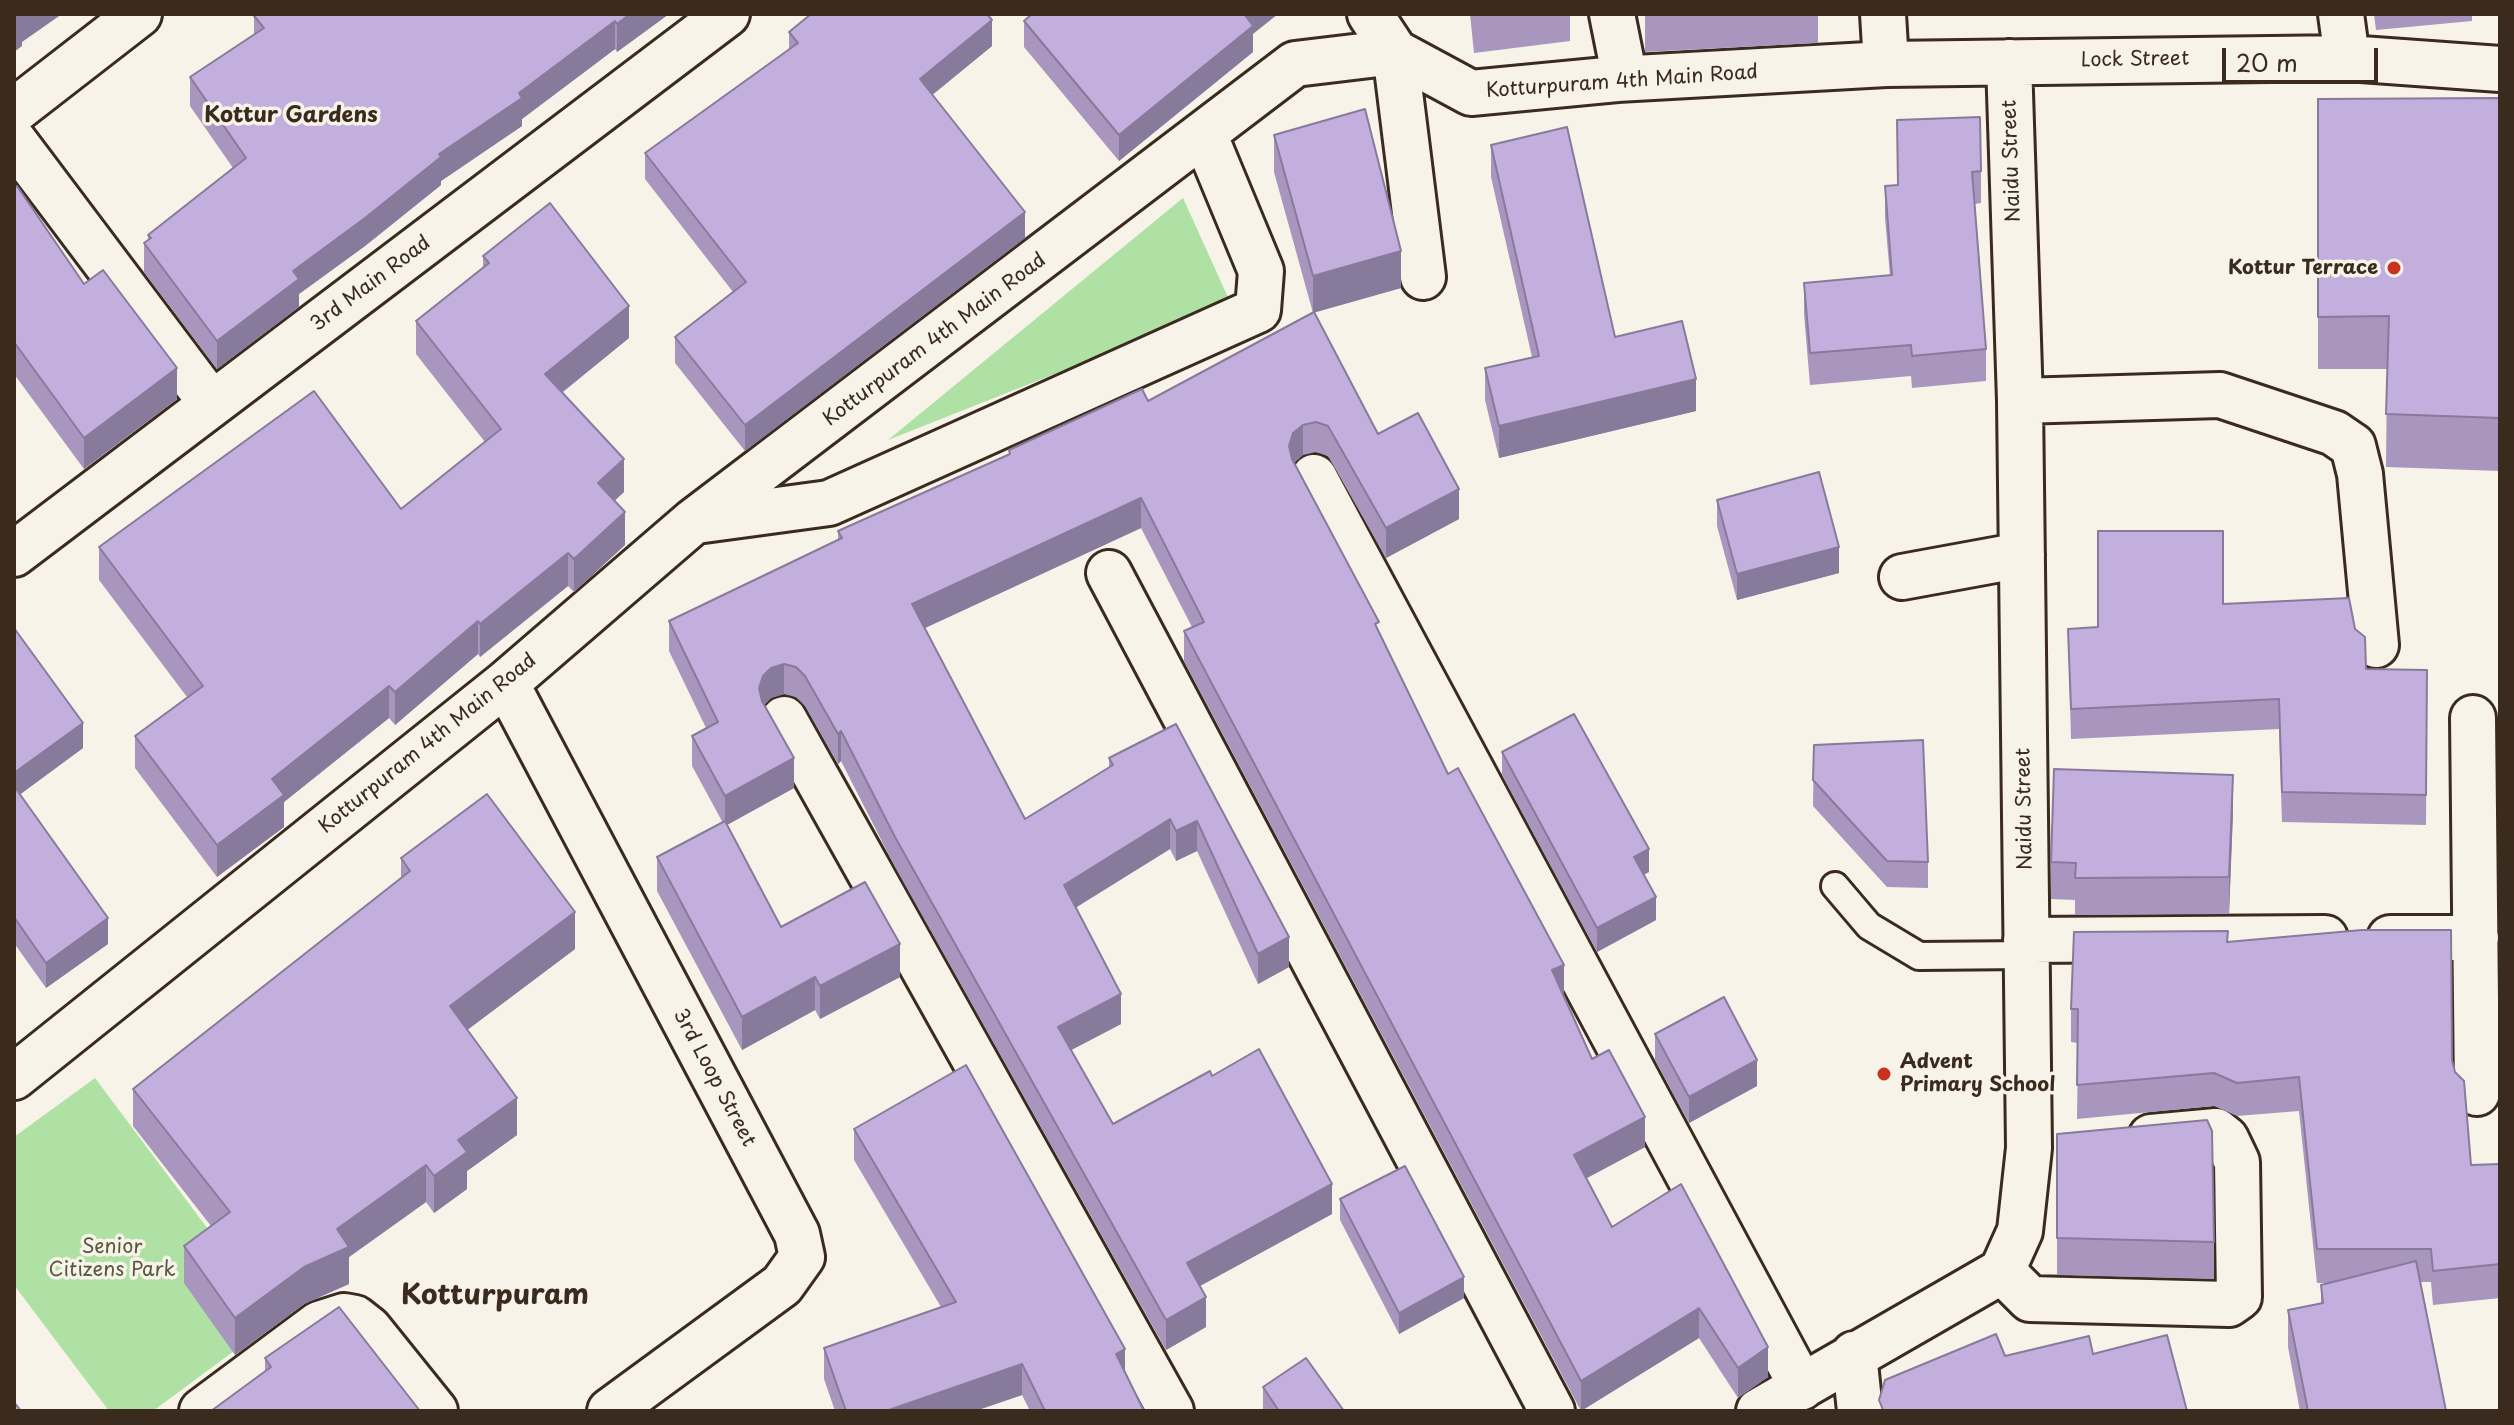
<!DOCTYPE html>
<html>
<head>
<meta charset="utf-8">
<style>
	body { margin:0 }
	#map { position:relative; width:2514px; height:1425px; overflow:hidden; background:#f7f3e8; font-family:"Playpen Sans",sans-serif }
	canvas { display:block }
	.frame { position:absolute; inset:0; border:16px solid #3b2a1e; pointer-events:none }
	.scale { position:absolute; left:2222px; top:48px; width:156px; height:36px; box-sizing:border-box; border:4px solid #3b2a1e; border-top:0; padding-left:10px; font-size:24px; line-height:28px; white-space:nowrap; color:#3b2a1e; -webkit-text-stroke:6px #f7f3e8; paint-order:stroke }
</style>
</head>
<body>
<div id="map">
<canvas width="2514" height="1425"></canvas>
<div class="frame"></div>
<div class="scale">20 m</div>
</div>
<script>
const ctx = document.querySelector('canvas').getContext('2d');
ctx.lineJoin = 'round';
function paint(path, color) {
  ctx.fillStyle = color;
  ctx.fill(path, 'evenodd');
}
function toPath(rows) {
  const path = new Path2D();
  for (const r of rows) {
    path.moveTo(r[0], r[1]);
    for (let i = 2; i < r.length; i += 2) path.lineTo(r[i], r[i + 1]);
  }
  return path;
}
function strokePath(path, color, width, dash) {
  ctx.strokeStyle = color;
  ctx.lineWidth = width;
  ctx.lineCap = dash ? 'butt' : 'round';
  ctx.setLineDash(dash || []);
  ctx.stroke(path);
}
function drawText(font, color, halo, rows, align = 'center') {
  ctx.font = font + ' "Playpen Sans",sans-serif';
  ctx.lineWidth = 7;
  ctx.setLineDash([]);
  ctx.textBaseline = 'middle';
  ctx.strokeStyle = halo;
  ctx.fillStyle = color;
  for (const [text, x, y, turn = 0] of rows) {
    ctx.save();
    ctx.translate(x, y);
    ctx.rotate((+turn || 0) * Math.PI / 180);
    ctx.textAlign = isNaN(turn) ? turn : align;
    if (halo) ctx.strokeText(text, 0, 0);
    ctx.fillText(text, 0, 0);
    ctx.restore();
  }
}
paint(toPath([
	[1183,198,1231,304,888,440],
	[95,1078,276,1320,153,1411,109,1411,14,1285,14,1137]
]), '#aee1a3');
const service = toPath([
	[1835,886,1869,926,1919,956,2027,955]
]);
const minor = toPath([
	[1370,14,1395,52,1423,277],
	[1612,14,1622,64,1617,79],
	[1883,14,1886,64],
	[2341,14,2347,58],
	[14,111,139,14],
	[14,141,212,404],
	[2020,401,2220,395,2334,433,2353,446,2360,474,2376,645],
	[1314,477,1802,1387],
	[696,521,829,503,1258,310,1261,271,1205,136],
	[14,554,727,14],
	[1109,573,1552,1411],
	[1902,577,2022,555],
	[506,683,797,1234,802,1257,782,1285,610,1411],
	[2473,718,2477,1093],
	[784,719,1171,1411],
	[2390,938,2476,938],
	[2026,940,2325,938],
	[14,1077,506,683,694,521,1295,64,1395,52,1471,93,1617,79,1886,64,2347,58,2500,69],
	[2002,1271,2030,1299,2229,1304,2239,1297,2237,1162,2226,1139,2216,1131,2151,1137],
	[1854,1354,1860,1411],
	[202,1411,319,1324,344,1316,355,1318,369,1329,435,1411],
	[1759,1411,2002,1271,2020,1231,2029,1148,2020,401,2009,62]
]);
strokePath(service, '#3b2a1e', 32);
strokePath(minor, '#3b2a1e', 50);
strokePath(service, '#f7f3e8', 26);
strokePath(minor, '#f7f3e8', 44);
paint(toPath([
	[669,14,617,52,615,49,522,119,522,126,441,181,441,185,365,246,299,294,299,307,217,369,144,272,144,243,148,240,148,235,233,168,190,106,190,77,254,34,254,16],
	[1470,14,1570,14,1570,41,1474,53],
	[1645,14,1818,14,1818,43,1645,52],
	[2374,14,2472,14,2472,21,2376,30],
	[1024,21,1253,34,1253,52,1119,161,1024,47],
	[789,32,992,46,932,95,1025,238,745,451,675,363,675,337,733,292,645,179,645,153,789,50],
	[2500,98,2500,471,2386,467,2387,369,2318,369,2318,99],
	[1897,120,1981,171,1981,203,1975,204,1986,349,1986,381,1912,388,1911,376,1810,385,1804,314,1804,283,1890,276,1885,218,1885,186,1897,185],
	[1274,135,1401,288,1314,312,1378,434,1459,519,1386,558,1328,456,1316,452,1303,455,1294,463,1379,633,1448,774,1564,995,1592,1059,1645,1147,1586,1178,1612,1227,1681,1184,1768,1377,1738,1398,1699,1338,1581,1411,1184,661,1184,631,1192,627,1141,528,925,628,1025,819,1109,767,1109,758,1176,724,1289,967,1258,984,1197,851,1176,861,1170,849,1076,907,1121,1024,1071,1050,1113,1124,1212,1076,1332,1214,1200,1286,1206,1327,1166,1350,895,867,841,761,838,764,805,706,796,697,784,694,771,698,764,705,794,788,727,825,781,927,900,977,820,1019,815,1010,742,1050,657,891,657,857,723,823,692,766,692,736,706,728,669,651,669,621,838,540,838,531,1009,454,1009,450,1148,401,1313,313,1274,172],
	[1491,145,1615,337,1696,411,1499,458,1485,400,1485,368,1532,357,1491,177],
	[14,188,84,284,177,399,84,469,14,374],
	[483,256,629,338,563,392,624,492,614,501,625,545,574,592,568,586,480,657,478,654,395,725,389,718,284,802,284,827,217,877,135,768,135,736,187,697,99,580,99,547,401,509,485,442,416,354,416,321,483,268],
	[1717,500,1839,573,1737,600,1717,526],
	[2223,604,2355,629,2366,669,2427,670,2426,825,2282,822,2279,729,2071,739,2068,629,2098,627],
	[14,628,83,748,20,794,108,944,46,988,14,943],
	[1814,745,1928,862,1928,888,1887,887,1813,806],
	[1502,752,1649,872,1644,874,1656,920,1597,952,1502,775],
	[2233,812,2229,914,2075,915,2075,900,2051,899,2051,862],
	[401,858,575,949,467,1030,517,1135,467,1171,467,1189,434,1213,426,1202,349,1257,349,1284,304,1304,235,1355,184,1283,184,1246,211,1226,133,1126,133,1089,401,878],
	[2228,942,2452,1060,2471,1165,2500,1164,2500,1298,2433,1305,2431,1282,2421,1282,2446,1411,2300,1411,2288,1347,2288,1310,2321,1303,2321,1285,2330,1283,2317,1283,2299,1111,2237,1116,2214,1106,2077,1119,2078,1043,2071,1042,2071,1009],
	[1655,1034,1757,1086,1689,1123,1655,1060],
	[854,1129,1125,1373,1144,1411,1030,1411,1022,1395,975,1411,835,1411,824,1379,824,1348,941,1307,854,1160],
	[2057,1134,2214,1242,2214,1279,2057,1275],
	[1340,1199,1464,1298,1399,1334,1340,1220],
	[265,1358,420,1411,265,1371],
	[1263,1387,1344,1411,1263,1411]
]), '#a896bf');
paint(toPath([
	[16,14,62,14,22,42,22,46,14,52,14,15],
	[630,14,669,14,617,52,617,24],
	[1247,14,1278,14,1253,34,1253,52,1119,161,1119,135],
	[992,20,992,46,920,105,920,79],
	[615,21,615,49,522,119,522,126,441,181,441,185,365,246,299,294,299,307,217,369,217,341,293,271,439,154],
	[1025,212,1025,238,745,451,745,425],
	[1401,251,1401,288,1313,313,1313,276],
	[629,306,629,338,545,406,545,374],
	[177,368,177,399,84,469,84,438],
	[1696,379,1696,411,1499,458,1499,426],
	[1303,425,1303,455,1293,463,1289,446,1293,433],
	[624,459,624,492,598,516,598,483],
	[1459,489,1459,519,1386,558,1386,528],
	[1141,498,1141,528,912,634,912,604],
	[625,512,625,545,574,592,574,559],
	[1839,547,1839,573,1737,600,1737,574],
	[568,553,568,586,480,657,480,624],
	[478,621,478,654,395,725,395,692],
	[784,664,784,694,771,698,763,706,759,688,763,676,771,668],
	[389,686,389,718,284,802,284,827,217,877,217,845,272,779],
	[83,723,83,748,14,799,14,773],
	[841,731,841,761,838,764,838,734],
	[794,758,794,788,725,826,725,796],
	[2233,775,2233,812,2229,914,2229,877],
	[1170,819,1170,849,1064,915,1064,885],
	[1197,821,1197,851,1176,861,1176,831],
	[1649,849,1649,872,1634,880,1634,857],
	[1656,897,1656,920,1597,952,1597,928],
	[575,912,575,949,450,1043,450,1006],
	[108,918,108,944,46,988,46,963],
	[1289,937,1289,967,1258,984,1258,954],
	[900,944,900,977,820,1019,820,986],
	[1564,965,1564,995,1552,970],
	[815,977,815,1010,742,1050,742,1017],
	[1121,994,1121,1024,1058,1057,1058,1027],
	[1757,1060,1757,1086,1689,1123,1689,1097],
	[517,1098,517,1135,467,1171,467,1189,434,1213,434,1176,458,1140],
	[1645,1117,1645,1147,1574,1185,1574,1155],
	[426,1165,426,1202,349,1257,349,1284,304,1304,235,1355,235,1318,337,1229],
	[1332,1184,1332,1214,1187,1293,1187,1263],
	[1464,1277,1464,1298,1399,1334,1399,1313],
	[16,1291,16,1328,14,1330,14,1293],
	[1206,1297,1206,1327,1166,1350,1166,1320],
	[1699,1308,1699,1338,1581,1411,1581,1381],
	[1768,1347,1768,1377,1738,1398,1738,1368],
	[1125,1349,1125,1380,1116,1354],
	[1022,1364,1022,1395,975,1411,886,1411]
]), '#887a9b');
const building = toPath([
	[258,14,630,14,617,24,615,21,519,93,522,98,439,154,441,157,365,218,293,271,299,279,217,341,144,243,151,238,148,235,246,158,190,77,264,28,254,16,258,14],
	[811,14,987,14,992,20,920,79,1025,212,745,425,675,337,746,282,645,153,798,43,789,32,811,14],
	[1032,14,1247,14,1245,15,1253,26,1119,135,1024,21,1032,14],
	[2500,98,2500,418,2386,414,2389,316,2318,317,2318,99,2500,98],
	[1365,109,1401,251,1313,276,1274,135,1365,109],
	[1980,117,1981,171,1972,172,1986,349,1912,356,1911,345,1810,353,1804,283,1892,275,1885,186,1898,185,1897,120,1980,117],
	[1567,127,1615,337,1682,321,1696,379,1499,426,1485,368,1539,356,1491,145,1567,127],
	[17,186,84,284,103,270,177,368,84,438,14,342,14,188,17,186],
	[550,203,629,306,545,374,624,459,598,483,625,512,574,559,568,553,480,624,478,621,395,692,389,686,272,779,284,795,217,845,135,736,203,686,99,547,314,391,401,509,501,429,416,321,489,263,483,256,550,203],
	[1314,312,1378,434,1418,413,1459,489,1386,528,1328,426,1316,422,1303,425,1293,433,1289,446,1292,459,1379,622,1375,624,1448,774,1458,768,1564,965,1552,970,1592,1059,1609,1050,1645,1117,1574,1155,1612,1227,1681,1184,1768,1347,1738,1368,1699,1308,1581,1381,1184,631,1204,622,1141,498,912,604,1025,819,1113,765,1109,758,1176,724,1289,937,1258,954,1197,821,1176,831,1170,819,1064,885,1121,994,1058,1027,1113,1124,1210,1071,1212,1076,1259,1049,1332,1184,1187,1263,1206,1297,1166,1320,895,837,841,731,838,734,805,676,796,667,784,664,771,668,763,676,759,688,762,701,794,758,725,796,692,736,718,722,669,621,842,538,838,531,1010,454,1009,450,1142,389,1148,401,1314,312],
	[1819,472,1839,547,1737,574,1717,500,1819,472],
	[2098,531,2223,531,2223,604,2349,598,2355,629,2365,637,2366,669,2427,670,2426,795,2282,792,2279,699,2071,709,2068,629,2098,627,2098,531],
	[14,628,83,723,14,773,14,628],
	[1574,714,1649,849,1634,857,1656,897,1597,928,1502,752,1574,714],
	[1923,740,1928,862,1887,861,1813,780,1814,745,1923,740],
	[2054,769,2233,775,2229,877,2075,878,2076,863,2051,862,2054,769],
	[14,786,108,918,46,963,14,917,14,786],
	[487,794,575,912,450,1006,517,1098,458,1140,467,1152,434,1176,426,1165,337,1229,349,1247,304,1267,235,1318,184,1246,230,1212,133,1089,410,871,401,858,487,794],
	[725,821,781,927,865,882,900,944,820,986,815,977,742,1017,657,857,725,821],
	[2362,930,2451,930,2452,1060,2455,1072,2464,1081,2471,1165,2500,1164,2500,1264,2433,1271,2431,1249,2317,1249,2299,1077,2237,1083,2214,1073,2077,1085,2078,1009,2071,1009,2074,932,2228,931,2227,942,2362,930],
	[1724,997,1757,1060,1689,1097,1655,1034,1724,997],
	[966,1065,1125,1349,1116,1354,1144,1411,1045,1411,1022,1364,886,1411,846,1411,824,1348,956,1302,854,1129,966,1065],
	[2207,1120,2212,1131,2214,1242,2057,1238,2057,1134,2207,1120],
	[1405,1166,1464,1277,1399,1313,1340,1199,1405,1166],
	[2416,1261,2446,1411,2308,1411,2288,1310,2323,1303,2321,1285,2416,1261],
	[339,1307,420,1411,211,1411,271,1367,265,1358,339,1307],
	[1996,1334,2005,1356,2089,1336,2093,1354,2167,1335,2187,1411,1881,1411,1883,1410,1879,1400,1885,1380,1996,1334],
	[1306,1358,1344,1411,1279,1411,1263,1387,1306,1358],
	[14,1402,21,1411,14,1411,14,1402]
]);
paint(building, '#c3afde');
strokePath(building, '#887a9b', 2);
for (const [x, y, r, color] of [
	[2394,268,8,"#c8321e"],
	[1884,1074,8,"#c8321e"]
]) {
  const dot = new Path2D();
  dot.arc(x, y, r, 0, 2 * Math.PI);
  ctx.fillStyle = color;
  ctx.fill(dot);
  strokePath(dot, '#f7f3e8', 3);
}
drawText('20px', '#3b2a1e', '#f7f3e8', [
	["Lock Street",2135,60,-1],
	["Kotturpuram 4th Main Road",1622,82,-4],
	["Naidu Street",2012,161,-92],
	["3rd Main Road",371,284,-37],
	["Kotturpuram 4th Main Road",935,340,-37],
	["Kotturpuram 4th Main Road",428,744,-39],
	["Naidu Street",2025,809,-91],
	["3rd Loop Street",714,1078,62]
]);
drawText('bold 20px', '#3b2a1e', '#f7f3e8', [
	["Kottur Terrace",2378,268],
	["Advent",1900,1062,"left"],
	["Primary School",1900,1085,"left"]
], 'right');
drawText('20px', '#58583f', '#f7f3e8', [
	["Senior",112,1247],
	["Citizens Park",112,1270]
]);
drawText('bold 22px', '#3b2a1e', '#f7f3e8', [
	["Kottur Gardens",291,116]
]);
drawText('bold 28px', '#3b2a1e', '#f7f3e8', [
	["Kotturpuram",495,1296]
]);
</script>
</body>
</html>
